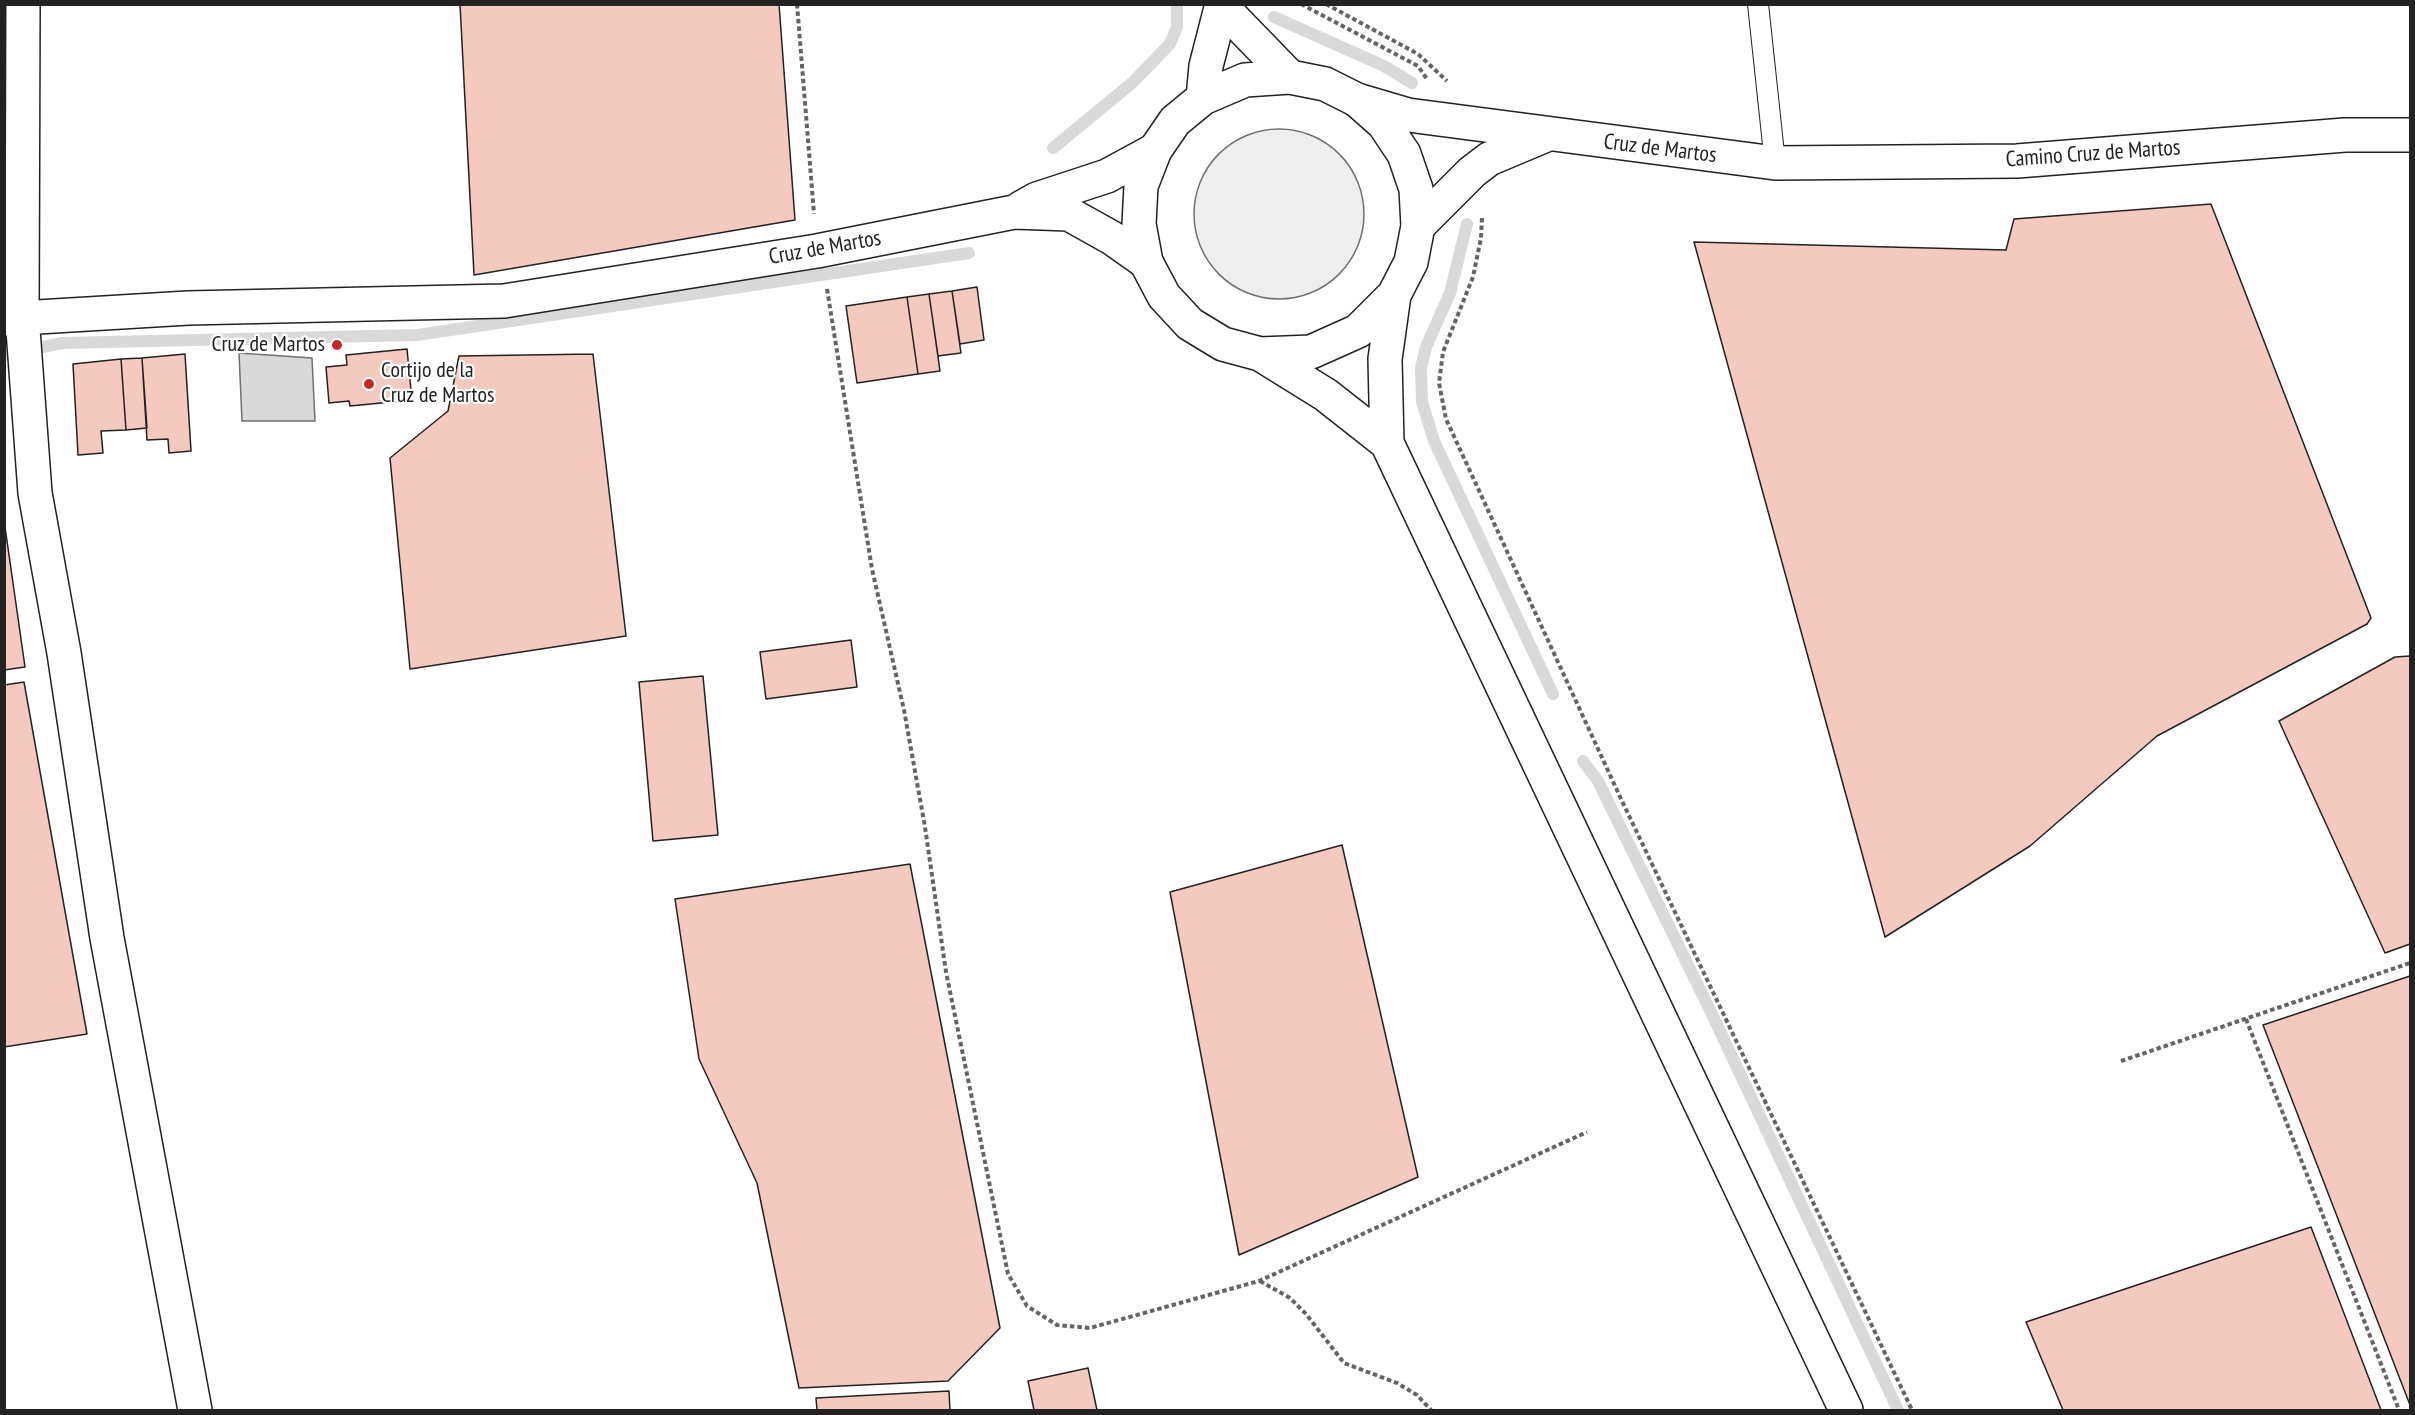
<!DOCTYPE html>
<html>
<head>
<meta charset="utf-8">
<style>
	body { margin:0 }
	#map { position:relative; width:2415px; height:1415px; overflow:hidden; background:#fff; font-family:"PT Sans Narrow",sans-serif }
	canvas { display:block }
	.frame { position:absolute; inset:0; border:6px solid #222; pointer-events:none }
</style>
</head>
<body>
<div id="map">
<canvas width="2415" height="1415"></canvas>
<div class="frame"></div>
</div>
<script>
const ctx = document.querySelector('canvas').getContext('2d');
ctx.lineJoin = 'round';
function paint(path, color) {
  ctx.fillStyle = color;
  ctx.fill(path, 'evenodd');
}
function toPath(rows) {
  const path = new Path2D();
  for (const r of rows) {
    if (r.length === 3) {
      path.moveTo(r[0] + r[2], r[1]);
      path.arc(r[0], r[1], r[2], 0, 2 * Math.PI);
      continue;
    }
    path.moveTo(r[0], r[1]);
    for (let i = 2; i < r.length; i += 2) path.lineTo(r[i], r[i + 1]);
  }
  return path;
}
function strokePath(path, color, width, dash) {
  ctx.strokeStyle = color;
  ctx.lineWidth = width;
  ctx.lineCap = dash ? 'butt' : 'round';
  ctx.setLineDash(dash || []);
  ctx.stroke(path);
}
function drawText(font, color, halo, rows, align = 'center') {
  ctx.font = font + ' "PT Sans Narrow",sans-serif';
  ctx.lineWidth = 4.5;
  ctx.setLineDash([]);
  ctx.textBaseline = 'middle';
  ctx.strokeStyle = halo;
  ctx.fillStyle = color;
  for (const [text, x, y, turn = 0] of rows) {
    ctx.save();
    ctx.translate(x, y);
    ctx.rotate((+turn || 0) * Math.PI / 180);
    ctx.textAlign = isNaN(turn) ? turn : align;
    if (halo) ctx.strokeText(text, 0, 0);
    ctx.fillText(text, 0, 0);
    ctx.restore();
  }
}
const green = toPath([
	[1279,214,85]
]);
paint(green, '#eee');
strokePath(green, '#6f6f6f', 1.5);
const water = toPath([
	[239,353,312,358,315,421,242,421,239,353]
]);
paint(water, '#d9d9d9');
strokePath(water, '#6f6f6f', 1.5);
strokePath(toPath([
	[1274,17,1384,66,1412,83],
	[1053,148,1132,83,1170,44,1177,27,1177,4],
	[1467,224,1450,293,1426,347,1421,368,1422,402,1434,441,1553,694],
	[4,355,62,343,417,335,969,253],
	[1583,761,1598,781,1710,1010,1898,1410]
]), '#d9d9d9', 12);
const building = toPath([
	[460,4,779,4,795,220,474,275,460,4],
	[2211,204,2371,618,2367,624,2157,736,2030,846,1885,937,1694,242,2006,250,2014,219,2211,204],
	[977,287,984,340,960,344,952,291,977,287],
	[952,291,961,353,938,356,929,294,952,291],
	[929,294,940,371,918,374,907,297,929,294],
	[907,297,918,374,857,383,846,306,907,297],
	[407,349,412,400,350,406,349,401,329,403,326,367,347,365,346,355,407,349],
	[185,354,191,451,169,453,168,439,147,440,142,358,185,354],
	[593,354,626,636,410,669,390,458,448,411,459,356,593,354],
	[142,358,147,428,126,430,121,359,142,358],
	[121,359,126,430,101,431,103,453,78,455,73,364,121,359],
	[4,520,25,667,4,670,4,520],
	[851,640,857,687,766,699,760,652,851,640],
	[2410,656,2410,944,2385,953,2279,721,2395,657,2410,656],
	[703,676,718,835,653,841,639,682,703,676],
	[24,682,87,1034,4,1047,4,685,24,682],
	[1342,845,1418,1177,1239,1255,1170,892,1342,845],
	[910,864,1000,1328,948,1381,799,1388,757,1183,699,1059,675,899,910,864],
	[2410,976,2410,1405,2263,1025,2410,976],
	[2311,1227,2381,1410,2063,1410,2026,1322,2311,1227],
	[1088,1368,1097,1410,1034,1410,1028,1381,1088,1368],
	[949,1391,950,1410,817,1410,816,1398,949,1391]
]);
paint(building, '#f3c9c0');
strokePath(building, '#222', 1.5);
const lane = toPath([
	[1758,4,1775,163]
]);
const street = toPath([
	[23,4,22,316,35,493,64,653,107,938,195,1410],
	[1357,100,1408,115,1775,163,2017,161,2345,135,2410,135],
	[1021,208,1037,199,1107,176,1155,150],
	[1418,226,1472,172,1489,159,1546,135],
	[4,319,188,308,504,301,817,251,1014,212,1069,214,1112,238,1146,262]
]);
const secondary = toPath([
	[1222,7,1290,77],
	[1203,98,1206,66,1222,4],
	[1260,354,1311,352,1358,331,1394,295],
	[1387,443,1326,395,1260,354,1223,344,1190,324,1164,296,1146,262,1139,224,1141,186,1155,150,1175,121,1203,98,1245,80,1290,77,1325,84,1357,100,1384,124,1404,154,1416,189,1418,226,1411,262,1394,295,1385,359,1387,443,1846,1410]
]);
strokePath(lane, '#222', 22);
strokePath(street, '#222', 36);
strokePath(secondary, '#222', 36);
strokePath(toPath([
	[797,4,814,214],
	[1301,4,1418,66,1427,79],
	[1326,4,1418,54,1447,81],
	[1482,218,1481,238,1473,277,1443,352,1439,383,1446,419,1622,801,1912,1410],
	[827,289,872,569,904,710,925,827,946,972,1008,1274,1027,1306,1057,1325,1090,1328,1259,1281,1587,1132],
	[2246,1019,2399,1410],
	[2121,1061,2410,963],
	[1260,1281,1290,1298,1306,1314,1344,1363,1397,1383,1417,1395,1431,1410]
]), '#646464', 4, [4.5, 3]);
strokePath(lane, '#fff', 20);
strokePath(street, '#fff', 33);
strokePath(secondary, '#fff', 33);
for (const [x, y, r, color] of [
	[337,345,6,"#c62828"],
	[369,384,6,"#c62828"]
]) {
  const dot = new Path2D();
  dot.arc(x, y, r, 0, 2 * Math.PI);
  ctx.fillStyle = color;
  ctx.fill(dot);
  strokePath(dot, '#fff', 2);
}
drawText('22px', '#222', '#fff', [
	["Cruz de Martos",1660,149,7],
	["Camino Cruz de Martos",2093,154,-4],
	["Cruz de Martos",825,248,-10]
]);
drawText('22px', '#222', '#fff', [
	["Cruz de Martos",325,345],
	["Cortijo de la",381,371,"left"],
	["Cruz de Martos",381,396,"left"]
], 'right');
</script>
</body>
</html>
